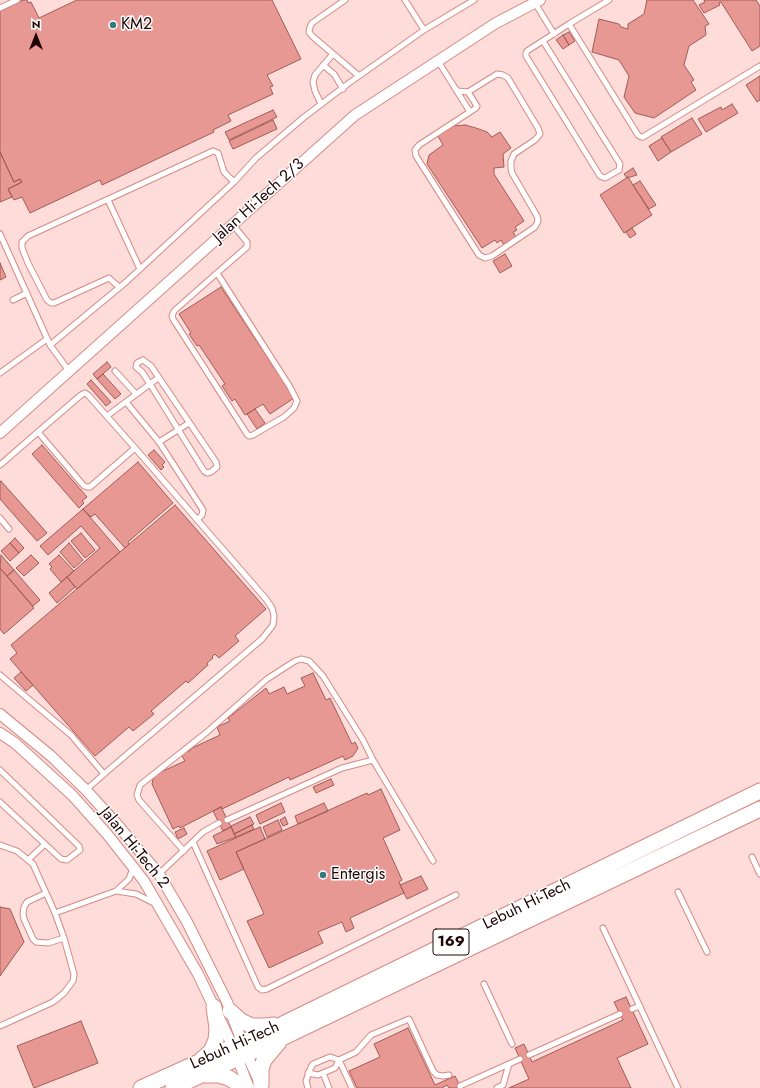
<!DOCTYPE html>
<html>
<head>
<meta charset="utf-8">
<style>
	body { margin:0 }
	#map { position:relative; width:760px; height:1088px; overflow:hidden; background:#fddcd9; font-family:Jost,sans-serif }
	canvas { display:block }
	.north { position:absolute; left:16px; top:16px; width:40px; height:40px; -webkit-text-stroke:3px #fff; paint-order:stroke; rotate:0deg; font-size:11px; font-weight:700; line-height:16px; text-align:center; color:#1f0505 }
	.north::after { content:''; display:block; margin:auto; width:14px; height:18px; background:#1f0505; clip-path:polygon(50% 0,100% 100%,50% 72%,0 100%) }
</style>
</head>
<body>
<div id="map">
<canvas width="760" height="1088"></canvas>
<div class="north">N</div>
</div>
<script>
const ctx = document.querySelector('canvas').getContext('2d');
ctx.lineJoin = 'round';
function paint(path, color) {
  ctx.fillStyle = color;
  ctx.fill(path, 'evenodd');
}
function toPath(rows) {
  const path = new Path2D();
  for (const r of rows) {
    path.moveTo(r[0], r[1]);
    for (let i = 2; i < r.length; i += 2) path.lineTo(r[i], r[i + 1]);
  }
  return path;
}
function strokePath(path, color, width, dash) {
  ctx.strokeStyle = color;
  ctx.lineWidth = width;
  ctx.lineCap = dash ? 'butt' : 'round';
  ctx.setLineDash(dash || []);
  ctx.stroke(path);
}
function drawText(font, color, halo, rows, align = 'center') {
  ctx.font = font + ' Jost,sans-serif';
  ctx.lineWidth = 3;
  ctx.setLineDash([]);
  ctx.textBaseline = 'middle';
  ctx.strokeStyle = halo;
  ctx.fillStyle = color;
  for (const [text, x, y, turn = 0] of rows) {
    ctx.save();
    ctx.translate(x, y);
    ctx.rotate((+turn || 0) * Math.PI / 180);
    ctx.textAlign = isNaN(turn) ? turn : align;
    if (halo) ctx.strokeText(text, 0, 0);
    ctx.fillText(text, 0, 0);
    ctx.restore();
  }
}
const building = toPath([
	[23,0,27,0,28,3,31,2,39,18,77,0,272,0,301,59,267,75,273,86,270,87,273,94,228,115,231,121,213,130,214,132,102,185,100,180,30,213,22,197,14,200,8,189,22,182,20,179,14,182,0,152,0,11,23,0],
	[647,0,693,0,709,24,705,26,706,35,689,46,684,65,694,80,691,82,696,90,654,118,635,113,624,97,629,76,619,60,592,52,599,19,619,24,621,27,628,29,628,24,644,14,647,0],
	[704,0,756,0,760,6,760,46,752,51,721,2,719,3,720,5,704,13,699,5,705,2,704,0],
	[569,32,575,41,569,45,563,35,569,32],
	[563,35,569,45,563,49,556,40,563,35],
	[760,76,760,100,757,102,746,85,760,76],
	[732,104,738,113,706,132,698,119,721,107,722,110,732,104],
	[273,110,277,117,229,140,225,132,273,110],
	[692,118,702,134,671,152,661,137,692,118],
	[273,120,277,129,233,149,229,141,273,120],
	[465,125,476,128,487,132,492,137,500,132,511,148,503,154,504,167,494,168,494,174,524,221,515,227,517,230,513,232,516,237,504,245,501,240,497,243,495,240,482,248,427,164,429,155,443,145,437,134,452,126,465,125],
	[662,138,671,152,658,161,649,146,662,138],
	[0,152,14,182,20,179,22,182,8,189,12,197,0,202,0,152],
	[633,168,637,175,627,178,624,174,633,168],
	[628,177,652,215,624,233,600,195,628,177],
	[640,181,656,205,649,209,633,185,640,181],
	[632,228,636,234,630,238,626,232,632,228],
	[505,254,512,266,500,273,493,261,505,254],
	[0,263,6,277,0,280,0,263],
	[221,287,294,398,270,414,263,404,245,415,235,399,232,401,222,386,225,384,199,345,197,346,189,334,191,333,179,314,221,287],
	[107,362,111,367,97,379,93,374,107,362],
	[103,374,121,394,115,399,97,379,103,374],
	[91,380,111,402,106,406,87,384,91,380],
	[255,409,265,423,257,429,247,414,255,409],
	[42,445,87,497,82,501,84,503,79,508,32,454,42,445],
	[154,450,165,462,162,465,164,467,161,470,148,455,154,450],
	[138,462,173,503,128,542,129,544,125,548,95,514,91,517,83,509,138,462],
	[1,481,47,533,37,541,0,499,0,482,1,481],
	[175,505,266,609,235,636,239,641,219,658,215,654,212,657,213,658,207,663,208,665,188,683,186,681,151,711,154,714,133,731,129,727,95,756,10,659,17,653,11,645,175,505],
	[83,509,120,552,77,589,67,577,100,548,81,526,48,555,40,546,83,509],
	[81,533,95,550,85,558,71,541,81,533],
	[15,538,24,548,19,553,10,543,15,538],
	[10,543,19,553,10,561,1,551,10,543],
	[69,543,83,560,74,568,60,552,69,543],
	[1,555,14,570,7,576,0,568,1,555],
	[31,555,39,563,24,576,16,568,31,555],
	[59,555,74,571,61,582,50,569,52,567,49,564,59,555],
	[0,568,34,608,4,634,0,629,0,568],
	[14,570,40,600,33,606,7,576,14,570],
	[67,577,75,587,57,603,49,593,67,577],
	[21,672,33,685,26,691,14,678,21,672],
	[313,673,326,700,330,698,352,744,355,742,358,748,353,756,345,760,343,756,290,780,289,777,222,809,221,807,180,828,179,826,173,829,152,784,154,775,185,761,181,754,191,750,190,749,220,735,217,727,230,721,228,718,266,688,269,694,284,687,287,694,305,686,301,678,313,673],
	[331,779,334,785,316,793,313,787,331,779],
	[381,789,400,830,383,838,402,880,399,882,404,893,350,918,354,928,346,932,342,922,318,932,323,943,269,968,247,921,264,914,236,852,367,793,368,795,381,789],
	[281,803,285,812,260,824,256,815,281,803],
	[324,803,328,811,298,824,295,816,324,803],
	[221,807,231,827,223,831,213,811,221,807],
	[250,817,254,824,234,834,231,826,250,817],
	[285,817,288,824,283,826,280,820,285,817],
	[278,820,282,830,267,837,263,827,278,820],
	[252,825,254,829,236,837,234,834,252,825],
	[231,827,236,837,217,844,213,836,231,827],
	[260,827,265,839,236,852,244,869,220,880,207,851,260,827],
	[184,828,187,834,178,839,175,832,184,828],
	[421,876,428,889,407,899,400,885,421,876],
	[0,907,10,909,24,942,0,976,0,907],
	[626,997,648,1044,617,1058,631,1088,509,1088,529,1079,515,1048,524,1044,532,1062,623,1020,614,1002,626,997],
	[81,1021,98,1063,34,1088,17,1046,81,1021],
	[408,1028,435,1085,455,1076,461,1088,449,1088,447,1085,442,1088,357,1088,349,1071,380,1057,374,1044,408,1028]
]);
paint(building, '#e89893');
strokePath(building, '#a15b57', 1);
const lane = toPath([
	[345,0,312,23,310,27,309,32,312,36,359,76],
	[405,0,424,30],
	[535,3,554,34],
	[0,8,17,0],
	[569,24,638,135,641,137,643,137,760,66],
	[543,41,620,164,619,170,605,178,600,176,526,56,526,53,527,51,569,24,609,0],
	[438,61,470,112],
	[323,65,334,74,343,89],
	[458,91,468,92,497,74,503,75,508,78,538,128,540,134,535,140,514,154,511,161,511,168,512,173,537,216,538,221,535,227,492,256,485,258,479,255,416,156,415,150,419,145,476,108,477,106,468,92],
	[321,104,315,91,313,82,315,75,333,54],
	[108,200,140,269],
	[0,234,50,345,69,371],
	[217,273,290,387,297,401,294,408,284,417,253,435,249,436,247,434,173,319,172,316,174,311,217,273,247,247,247,242,233,225],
	[119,287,109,278,54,303,51,303,47,300,28,263,22,248,22,242,28,236,213,151,218,153,224,172,234,182],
	[13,300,27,293],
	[50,345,126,282,234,182,256,158,303,118,349,83,424,30,474,0],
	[143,360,151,366,216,462,217,467,211,472,207,473,204,471,150,384,142,372,136,367,137,363,143,360],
	[115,371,136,394],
	[0,373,47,339],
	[126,402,159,442,203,510,202,515,197,520],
	[107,416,158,378],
	[159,442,189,423],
	[0,465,38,432,81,395,85,393,88,395,135,448,90,487,87,487,84,486,38,432],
	[0,518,9,529],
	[0,675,71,735,104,774],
	[0,770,79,846,80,850,67,860,61,859,0,802],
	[86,790,104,774,262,639,273,625,274,616,272,608,266,599,135,448],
	[227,820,342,768,373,760],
	[193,842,258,987,262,990,267,989,456,895],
	[0,845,17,851,33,864,55,913,64,938,74,974,73,981,64,993,53,1002,0,1026],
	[184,851,139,800,137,795,140,785,207,732,267,679,295,661,301,659,309,661,323,676,363,740,373,760,433,861],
	[752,857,760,874],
	[28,860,45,844],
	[159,874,203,832,219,823],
	[116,891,136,894,154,903],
	[678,892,707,952],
	[46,893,27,902,24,907,23,914,24,919,33,939,36,942,48,943,64,938],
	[55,913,116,891,129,879,133,868],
	[603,928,678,1088],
	[484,984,512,1044],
	[632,1009,640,1006],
	[529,1055,620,1014],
	[308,1073,318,1075,335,1068,339,1060,356,1052,371,1035,409,1019,433,1071,437,1075,443,1076,449,1075],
	[323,1073,329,1088],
	[460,1086,520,1059],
	[308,1088,306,1081,311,1067,313,1064,330,1057,339,1060,352,1088],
	[497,1088,503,1085,509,1064]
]);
const street = toPath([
	[0,433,355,115,496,23,540,0],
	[0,714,51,756,86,790,115,822,159,874,187,922,227,1002,247,1055,259,1081],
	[0,733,15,743,72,795,107,834,144,881,198,974,233,1047,249,1088]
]);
const primary = toPath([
	[230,1011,241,1021,252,1026,265,1026,274,1025],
	[202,1059,211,1051,216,1040,217,1028,214,1007],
	[205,1075,219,1075,229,1078,244,1088],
	[261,1085,261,1069,264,1060,279,1042],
	[141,1088,283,1024,760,791],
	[173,1088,282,1038,760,809]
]);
strokePath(lane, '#d58a85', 7);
strokePath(street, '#d58a85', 12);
strokePath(primary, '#d58a85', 17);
strokePath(lane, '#fff', 5);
strokePath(street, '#fff', 10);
strokePath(primary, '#fff', 15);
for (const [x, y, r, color] of [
	[113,25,4,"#317a80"],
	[323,875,4,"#317a80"]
]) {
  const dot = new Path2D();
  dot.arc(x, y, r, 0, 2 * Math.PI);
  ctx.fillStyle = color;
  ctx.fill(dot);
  strokePath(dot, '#fff', 1.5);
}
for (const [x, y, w] of [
	[451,942,36]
]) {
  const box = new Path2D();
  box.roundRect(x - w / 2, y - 13, w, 26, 3);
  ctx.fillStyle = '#fff';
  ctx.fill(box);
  strokePath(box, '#1f0505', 1);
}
drawText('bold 15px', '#1f0505', null, [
	["169",451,942]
]);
drawText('16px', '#1f0505', '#fff', [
	["KM2",121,25],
	["Entergis",331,875]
], 'left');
drawText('16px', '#1f0505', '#fff', [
	["Jalan Hi-Tech 2/3",259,201,-42],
	["Jalan Hi-Tech 2",134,848,51],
	["Lebuh Hi-Tech",527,905,-26],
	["Lebuh Hi-Tech",235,1046,-24]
]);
</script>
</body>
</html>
